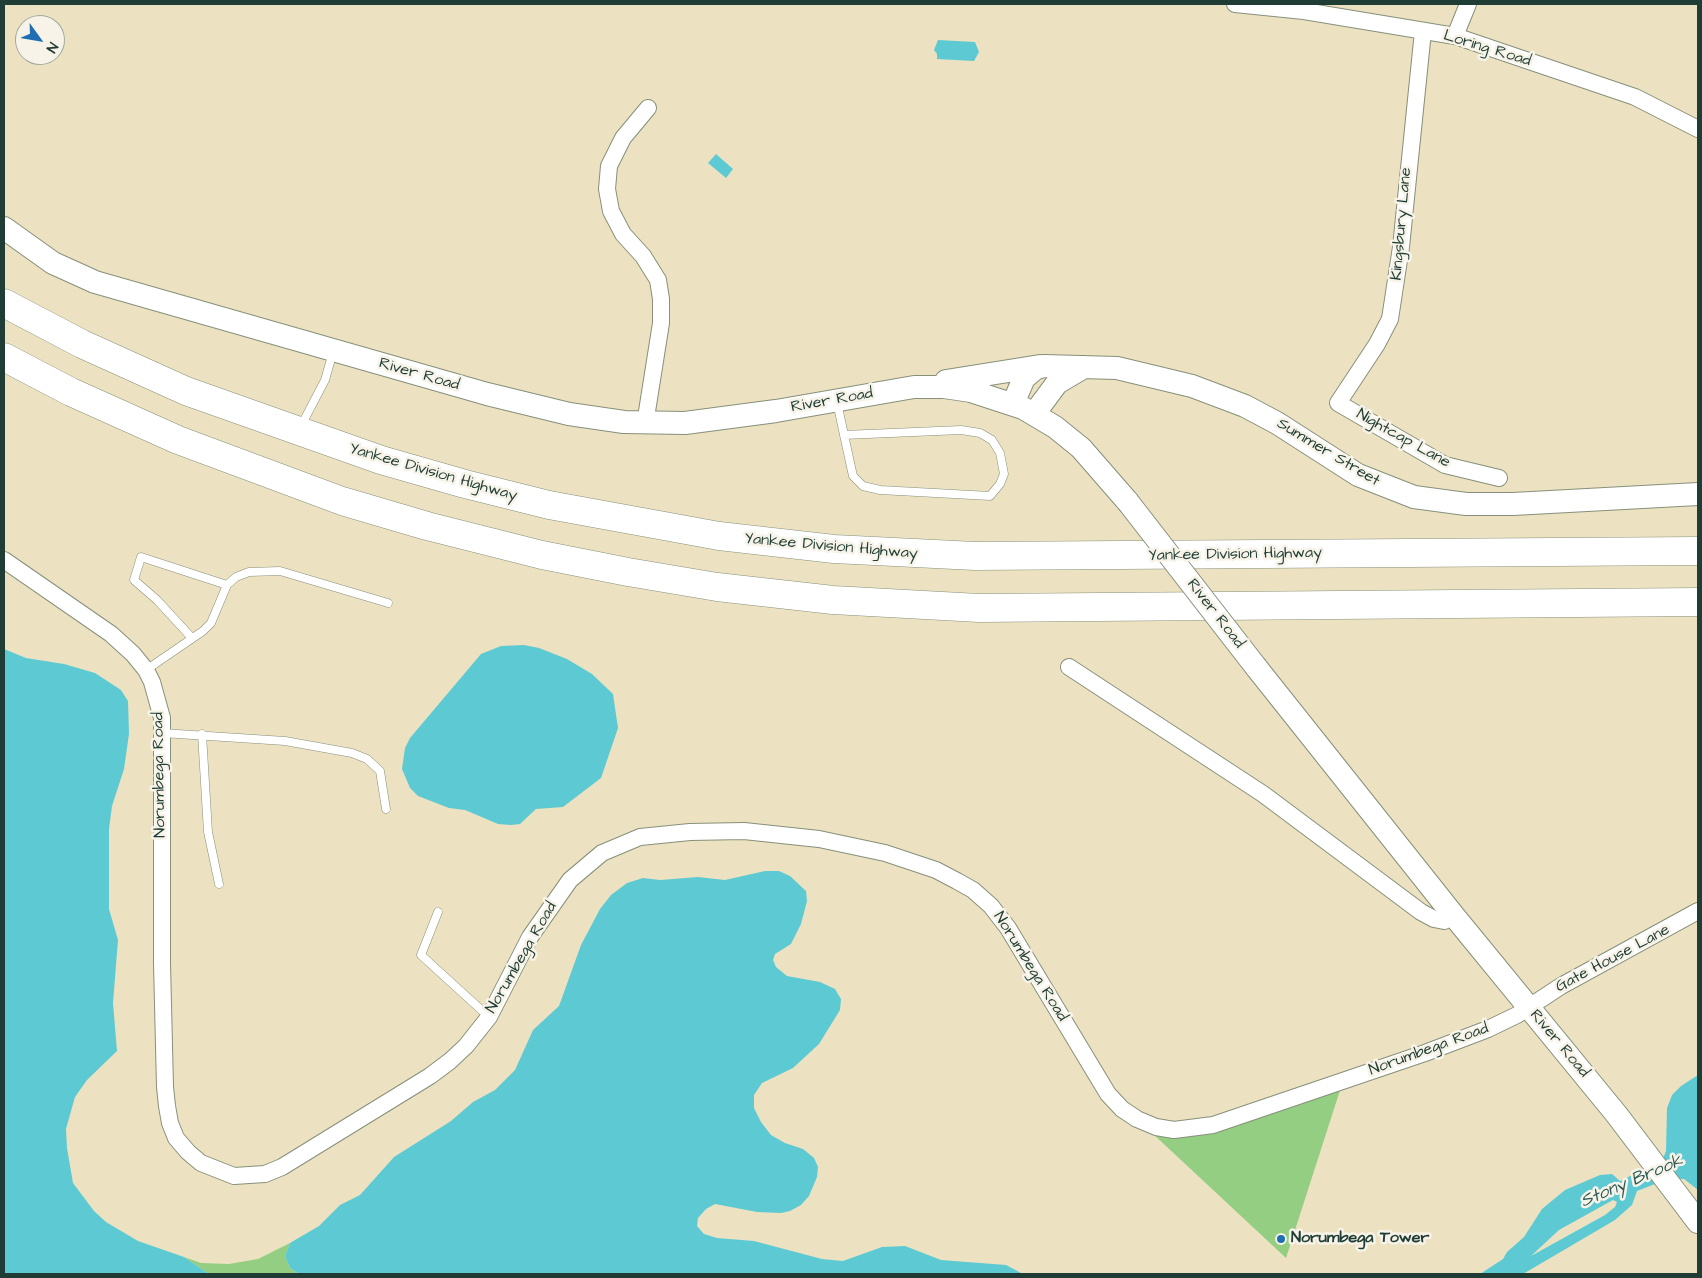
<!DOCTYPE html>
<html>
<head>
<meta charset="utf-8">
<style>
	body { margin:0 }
	#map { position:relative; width:1702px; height:1278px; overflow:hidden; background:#ece2c1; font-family:"Architects Daughter",sans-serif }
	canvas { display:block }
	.frame { position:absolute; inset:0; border:5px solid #1f3d34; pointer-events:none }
	.north { position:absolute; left:15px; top:15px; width:50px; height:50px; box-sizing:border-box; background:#f7f3e8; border:1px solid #a1aaa0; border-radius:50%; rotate:122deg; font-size:14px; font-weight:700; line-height:20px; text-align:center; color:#1f3d34 }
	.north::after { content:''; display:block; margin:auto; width:18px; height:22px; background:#1f6fb2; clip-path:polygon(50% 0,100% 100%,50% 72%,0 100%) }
</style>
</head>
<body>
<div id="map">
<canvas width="1702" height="1278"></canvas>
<div class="frame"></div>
<div class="north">N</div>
</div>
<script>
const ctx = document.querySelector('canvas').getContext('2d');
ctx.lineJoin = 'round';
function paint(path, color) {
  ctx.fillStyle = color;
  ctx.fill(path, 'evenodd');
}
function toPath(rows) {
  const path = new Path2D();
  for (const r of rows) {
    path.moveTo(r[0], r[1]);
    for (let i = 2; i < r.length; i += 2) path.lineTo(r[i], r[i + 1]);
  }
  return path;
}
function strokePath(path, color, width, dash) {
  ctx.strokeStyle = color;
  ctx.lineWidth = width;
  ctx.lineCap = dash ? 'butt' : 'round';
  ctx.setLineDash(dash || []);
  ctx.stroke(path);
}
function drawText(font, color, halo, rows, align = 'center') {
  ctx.font = font + ' "Architects Daughter",sans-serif';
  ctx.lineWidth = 5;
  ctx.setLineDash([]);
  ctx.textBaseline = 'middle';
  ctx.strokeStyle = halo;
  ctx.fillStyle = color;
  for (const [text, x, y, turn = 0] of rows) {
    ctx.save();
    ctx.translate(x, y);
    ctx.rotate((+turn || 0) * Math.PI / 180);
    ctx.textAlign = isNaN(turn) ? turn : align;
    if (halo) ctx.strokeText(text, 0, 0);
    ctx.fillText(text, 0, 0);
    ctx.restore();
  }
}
paint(toPath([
	[1343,1081,1286,1258,1137,1119,1174,1130],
	[290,1243,285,1256,290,1268,299,1274,209,1274,184,1257,201,1263,229,1264,258,1259]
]), '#94ce82');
paint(toPath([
	[938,40,975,42,979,52,974,61,937,59,937,54,934,50],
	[716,154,733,169,726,178,708,163],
	[524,645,539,648,567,659,592,674,613,694,618,728,601,778,563,807,536,809,520,824,511,825,498,824,465,810,449,808,418,796,410,788,402,769,405,748,410,738,481,654,501,646],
	[4,649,26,658,64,664,95,673,121,690,128,701,129,734,124,769,112,806,109,829,109,909,118,940,113,1003,117,1051,87,1080,75,1097,66,1129,67,1148,73,1183,94,1211,106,1222,138,1241,184,1257,209,1274,4,1274],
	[765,871,779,871,790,876,806,891,807,901,801,924,791,944,775,954,773,960,776,967,787,976,820,982,835,989,841,999,840,1010,819,1044,793,1068,762,1083,754,1095,754,1108,761,1122,771,1135,785,1143,803,1149,814,1158,818,1167,817,1177,809,1196,801,1205,790,1211,781,1213,757,1212,715,1204,706,1209,698,1218,697,1226,704,1234,717,1238,754,1241,822,1259,843,1261,882,1247,905,1246,941,1260,1006,1265,1023,1274,299,1274,290,1268,285,1256,290,1243,319,1226,340,1205,360,1195,394,1157,451,1121,473,1102,495,1090,515,1070,533,1030,559,1006,581,945,600,909,611,895,627,883,643,878,660,880,698,877,725,880],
	[1698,1075,1698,1190,1684,1179,1668,1179,1637,1191,1632,1205,1615,1220,1523,1274,1480,1274,1503,1259,1507,1252,1524,1237,1542,1209,1565,1190,1600,1175,1612,1174,1620,1181,1662,1161,1666,1151,1667,1108,1672,1095,1681,1086],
	[1613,1200,1617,1202,1615,1207,1605,1215,1531,1256,1559,1230]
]), '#5dcad3');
const lane = toPath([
	[837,402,844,435,853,476,863,486,880,490,990,496,1000,484,1004,474,1000,453,992,440,980,433,961,430,844,435],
	[301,426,325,380,333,352],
	[192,638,157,600,134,580,141,557,227,585],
	[146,670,203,631,211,623,227,585,236,577,249,572,280,571,388,603],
	[162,733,285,741,352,753,367,759,380,771,386,809],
	[202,734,208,832,219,884],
	[438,912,421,955,489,1017]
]);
const street = toPath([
	[1235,4,1304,11,1455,36,1635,97,1698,129],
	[1423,31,1401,247,1390,319,1377,344,1338,403,1445,465,1499,478],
	[1455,36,1468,4],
	[645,424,661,323,661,299,658,280,643,256,623,234,611,211,607,189,609,166,623,138,648,108],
	[4,560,111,634,133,654,146,670,152,682,162,718,162,963,165,1087,167,1106,170,1123,176,1138,188,1152,201,1163,234,1176,265,1174,282,1167,430,1076,450,1061,466,1046,489,1017,530,937,570,880,602,853,640,837,690,832,744,831,819,839,885,853,936,870,957,881,973,890,991,906,1008,928,1108,1094,1122,1109,1137,1119,1156,1127,1174,1130,1213,1125,1425,1053,1488,1029,1517,1015,1561,986,1698,911],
	[1069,667,1263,794,1421,912,1434,919,1444,921,1454,916]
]);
const secondary = toPath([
	[4,228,53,263,95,282,487,394,569,414,624,422,685,423,776,411,914,387,944,387,971,391,1023,408,1055,427,1081,448,1128,502],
	[946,381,1040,366],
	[1013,404,1024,378,1036,368,1044,366,1117,368,1192,386,1245,406,1277,423,1358,475,1414,497,1466,504,1513,504,1698,494],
	[1034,414,1057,383,1084,367],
	[1256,667,1454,916,1617,1115,1698,1222]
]);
const highway = toPath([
	[4,303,82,344,186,391,381,460,465,484,549,505,719,536,834,549,975,556,1698,551],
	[4,357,71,392,178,440,342,501,427,526,542,555,628,572,717,587,833,600,979,608,1698,602]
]);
strokePath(lane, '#86907a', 9);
strokePath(street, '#86907a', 18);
strokePath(secondary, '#86907a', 24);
strokePath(highway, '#86907a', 29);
strokePath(lane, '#fff', 8);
strokePath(street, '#fff', 16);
strokePath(secondary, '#fff', 22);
strokePath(highway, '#fff', 28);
const secondaryBridge = toPath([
	[1128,502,1256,667]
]);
strokePath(secondaryBridge, '#86907a', 24, []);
strokePath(secondaryBridge, '#fff', 22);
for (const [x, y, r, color] of [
	[1281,1239,5,"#1f6fb2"]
]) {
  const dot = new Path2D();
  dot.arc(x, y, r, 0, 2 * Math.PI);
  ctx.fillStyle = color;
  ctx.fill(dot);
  strokePath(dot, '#f7f3e8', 2);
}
drawText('16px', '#1f3d34', '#f7f3e8', [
	["Loring Road",1487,49,17],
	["Kingsbury Lane",1402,224,-85],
	["River Road",419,375,16],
	["River Road",832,401,-10],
	["Nightcap Lane",1403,439,29],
	["Summer Street",1328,453,31],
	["Yankee Division Highway",433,473,16],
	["Yankee Division Highway",831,547,5],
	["Yankee Division Highway",1235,555,-1],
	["River Road",1215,614,52],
	["Norumbega Road",160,775,-91],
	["Norumbega Road",522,958,-60],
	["Gate House Lane",1613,959,-28],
	["Norumbega Road",1030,967,58],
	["River Road",1559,1044,50],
	["Norumbega Road",1429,1050,-20]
]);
drawText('bold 16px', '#1f3d34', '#f7f3e8', [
	["Norumbega Tower",1291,1239]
], 'left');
drawText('italic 18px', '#2b5954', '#f7f3e8', [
	["Stony Brook",1632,1182,-23]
]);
</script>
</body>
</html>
